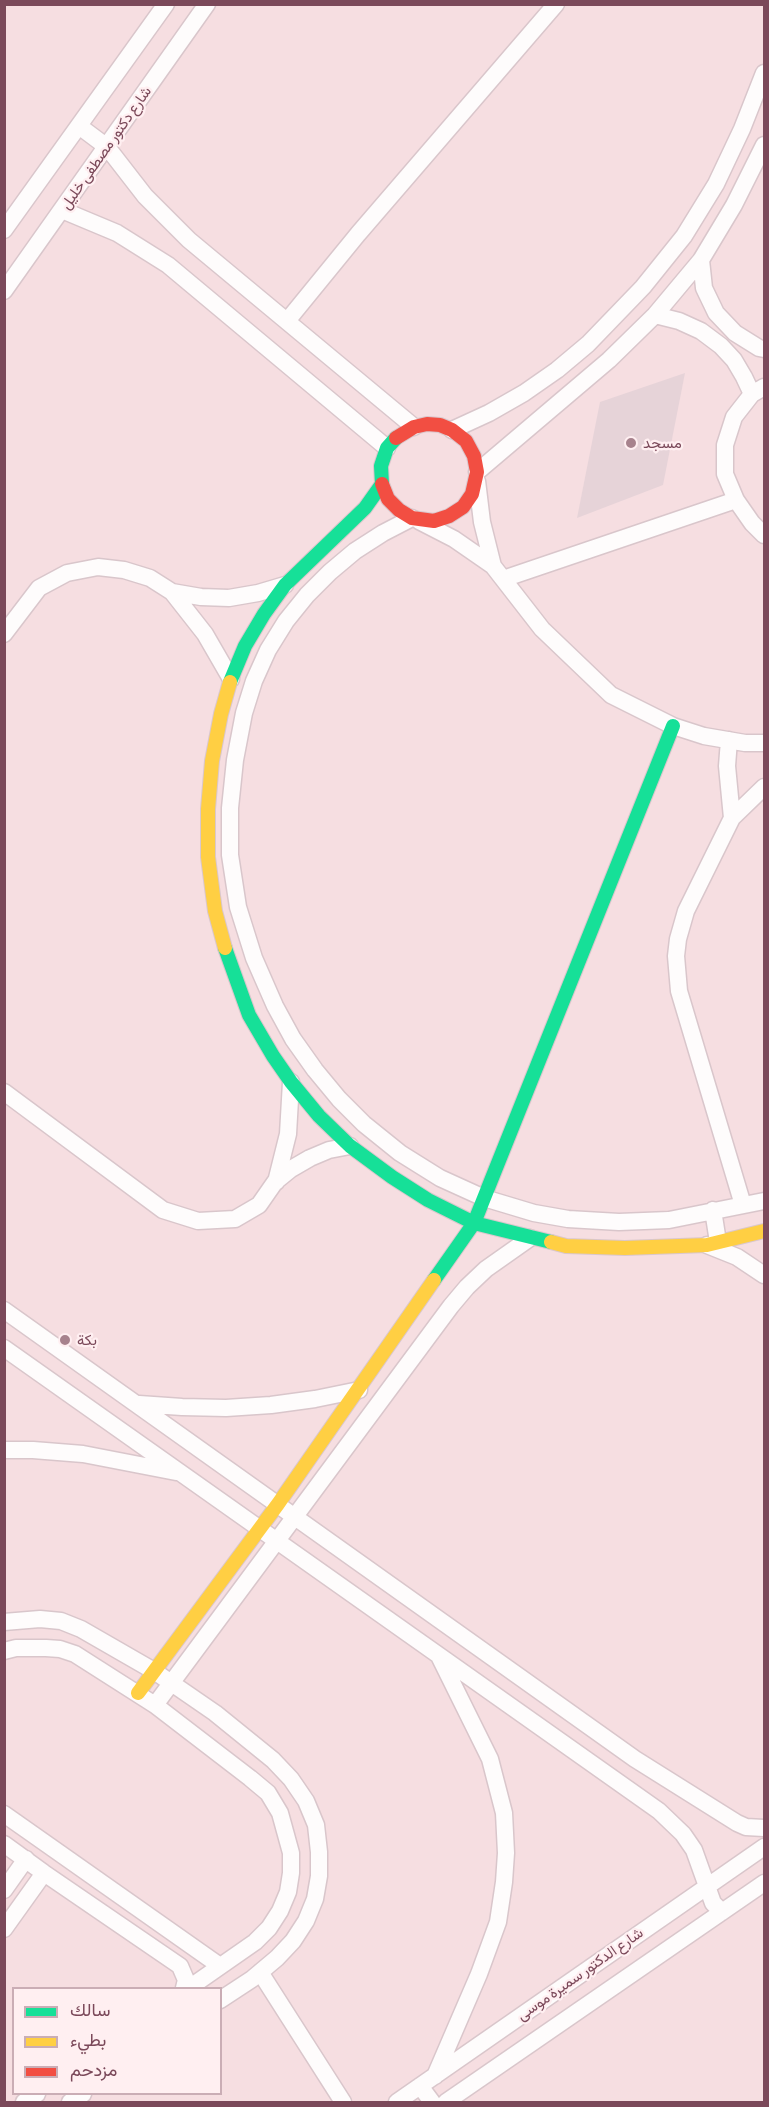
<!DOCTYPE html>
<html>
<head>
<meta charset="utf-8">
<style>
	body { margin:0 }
	#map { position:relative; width:769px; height:2107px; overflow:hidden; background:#f9eced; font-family:"Asap Condensed",Vazirmatn,sans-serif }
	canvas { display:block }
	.frame { position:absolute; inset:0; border:6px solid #7b495a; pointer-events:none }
	.legend { position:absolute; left:12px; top:1987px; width:210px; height:108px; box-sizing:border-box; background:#ffeff1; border:2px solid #caadb5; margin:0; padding:8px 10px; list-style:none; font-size:18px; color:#7b495a }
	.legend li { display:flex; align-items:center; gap:12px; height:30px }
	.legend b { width:30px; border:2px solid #caadb5 }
</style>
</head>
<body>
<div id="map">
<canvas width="769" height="2107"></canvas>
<div class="frame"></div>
<ul class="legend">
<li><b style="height:8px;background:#16e098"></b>سالك</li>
<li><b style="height:8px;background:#ffcf43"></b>بطيء</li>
<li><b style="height:8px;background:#f24e42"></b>مزدحم</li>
</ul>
</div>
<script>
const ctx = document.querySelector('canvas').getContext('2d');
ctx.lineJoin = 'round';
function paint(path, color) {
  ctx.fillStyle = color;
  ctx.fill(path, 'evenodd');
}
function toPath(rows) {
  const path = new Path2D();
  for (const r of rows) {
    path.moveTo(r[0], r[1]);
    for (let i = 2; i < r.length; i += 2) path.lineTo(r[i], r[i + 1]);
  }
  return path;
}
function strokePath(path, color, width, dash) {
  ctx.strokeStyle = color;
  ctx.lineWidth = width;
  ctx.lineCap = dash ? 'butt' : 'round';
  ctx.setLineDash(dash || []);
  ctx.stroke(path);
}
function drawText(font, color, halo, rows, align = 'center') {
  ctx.font = font + ' "Asap Condensed",Vazirmatn,sans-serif';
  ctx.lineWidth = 4.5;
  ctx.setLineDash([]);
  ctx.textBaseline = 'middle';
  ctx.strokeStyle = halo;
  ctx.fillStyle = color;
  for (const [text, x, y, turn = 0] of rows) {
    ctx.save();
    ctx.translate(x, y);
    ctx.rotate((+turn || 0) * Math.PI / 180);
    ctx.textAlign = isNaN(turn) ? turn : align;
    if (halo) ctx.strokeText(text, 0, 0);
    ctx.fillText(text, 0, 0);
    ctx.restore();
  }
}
paint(toPath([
	[4,5,764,5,764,2102,5,2102],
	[14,1988,220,1988,220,2094,14,2094]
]), '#f6dee1');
paint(toPath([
	[685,373,663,485,577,518,600,402]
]), '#e6d3d8');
const street = toPath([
	[79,126,107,147,145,196,189,240,414,427],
	[62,210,117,233,168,265,387,448],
	[4,230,166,4],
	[701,260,704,288,716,313,735,333,759,348,764,349],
	[4,291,207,4],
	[655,315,679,321,701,331,721,346,734,360,744,377,752,394],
	[287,321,358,234,556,4],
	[764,387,752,394,734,417,725,445,725,474,736,500,752,523,764,535],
	[452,430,489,413,524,393,557,370,588,344,643,287,684,236,716,184,742,129,764,73],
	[477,472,609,360,655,315,701,260,734,205,764,145],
	[477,481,482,522,493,566],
	[412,518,383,533,355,551,330,572,307,595,286,621,268,650,254,681,244,713,235,760,230,808,230,855,238,907,254,958,275,1006,293,1039,315,1070,339,1099,364,1124,400,1153,440,1178,484,1198,534,1213,568,1219,619,1222,669,1220,764,1201],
	[419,521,454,539,493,566,542,629,611,695,673,726,704,736,745,743,764,743],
	[503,579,736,500],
	[172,592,201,597,229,598,258,593,285,585],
	[4,634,39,588,67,573,98,567,124,570,150,578,172,592,205,634,231,679],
	[729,740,727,766,732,818],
	[4,1092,163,1210,198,1221,235,1219,259,1205,275,1182,291,1169,310,1158,329,1150,350,1146],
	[276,1182,288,1134,291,1082],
	[743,1205,679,991,676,956,678,939,686,911,732,818,764,787],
	[713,1210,718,1242],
	[707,1245,737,1257,764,1275],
	[4,1310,635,1759,737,1823,746,1827,764,1828],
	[4,1348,659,1811,683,1834,694,1850,713,1903,722,1912],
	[139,1404,182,1407,226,1408,271,1405,315,1399,359,1390],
	[4,1450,33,1450,83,1454,176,1472],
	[4,1622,40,1619,61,1621,81,1629,154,1671,215,1713,273,1760,291,1779,306,1801,316,1825,319,1852,319,1876,315,1899,306,1921,293,1941,277,1958,252,1979,220,2000],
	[4,1651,16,1648,46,1648,60,1649,75,1654,155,1705,250,1778,268,1793,280,1813,291,1853,291,1873,288,1892,280,1911,269,1928,255,1942,189,1988],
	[155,1705,451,1306,467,1287,486,1269,530,1238],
	[4,1814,220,1966],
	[4,1844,44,1873,180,1966,186,1980,184,1988],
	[4,1890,26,1859],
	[4,1929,44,1873],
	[260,1972,343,2102],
	[435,2076,479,1974,498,1922,504,1882,506,1853,504,1813,490,1759,440,1658],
	[420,2086,432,2102],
	[24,2102,37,2094],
	[70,2102,83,2094],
	[397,2102,764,1847],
	[446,2102,764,1883]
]);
const fast = toPath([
	[230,682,245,646,264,614,285,585,365,508,382,484,381,466,387,448,396,438],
	[225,948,249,1015,273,1056,291,1082,319,1116,350,1146,392,1177,428,1200,474,1223,551,1242],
	[434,1280,474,1223,673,726]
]);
const slow = toPath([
	[225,948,215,911,208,857,208,809,212,761,221,714,230,682],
	[551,1242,566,1246,625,1248,707,1245,764,1231],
	[138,1693,278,1504,434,1280]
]);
const jam = toPath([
	[382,484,388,499,399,510,412,518,434,521,449,516,463,507,472,494,477,472,474,456,466,441,452,430,440,425,427,424,414,427,396,438]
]);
strokePath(street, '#d9c6cb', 19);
strokePath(fast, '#dac7cc', 16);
strokePath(slow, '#dac7cc', 16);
strokePath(jam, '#dac7cc', 16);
strokePath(street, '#fefcfc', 16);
strokePath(fast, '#16e098', 14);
strokePath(slow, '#ffcf43', 14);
strokePath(jam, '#f24e42', 14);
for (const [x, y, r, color] of [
	[631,443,6,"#a7828d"],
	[65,1340,6,"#a7828d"]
]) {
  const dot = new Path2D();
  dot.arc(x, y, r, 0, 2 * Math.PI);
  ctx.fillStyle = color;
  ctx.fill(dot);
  strokePath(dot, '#ffeff1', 2);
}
drawText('15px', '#7b495a', '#ffeff1', [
	["شارع دكتور مصطفى خليل",106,148,-55],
	["شارع الدكتور سميرة موسى",580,1974,-35]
]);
drawText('15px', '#7b495a', '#ffeff1', [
	["مسجد",643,443],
	["بكة",77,1340]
], 'left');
</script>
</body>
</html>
